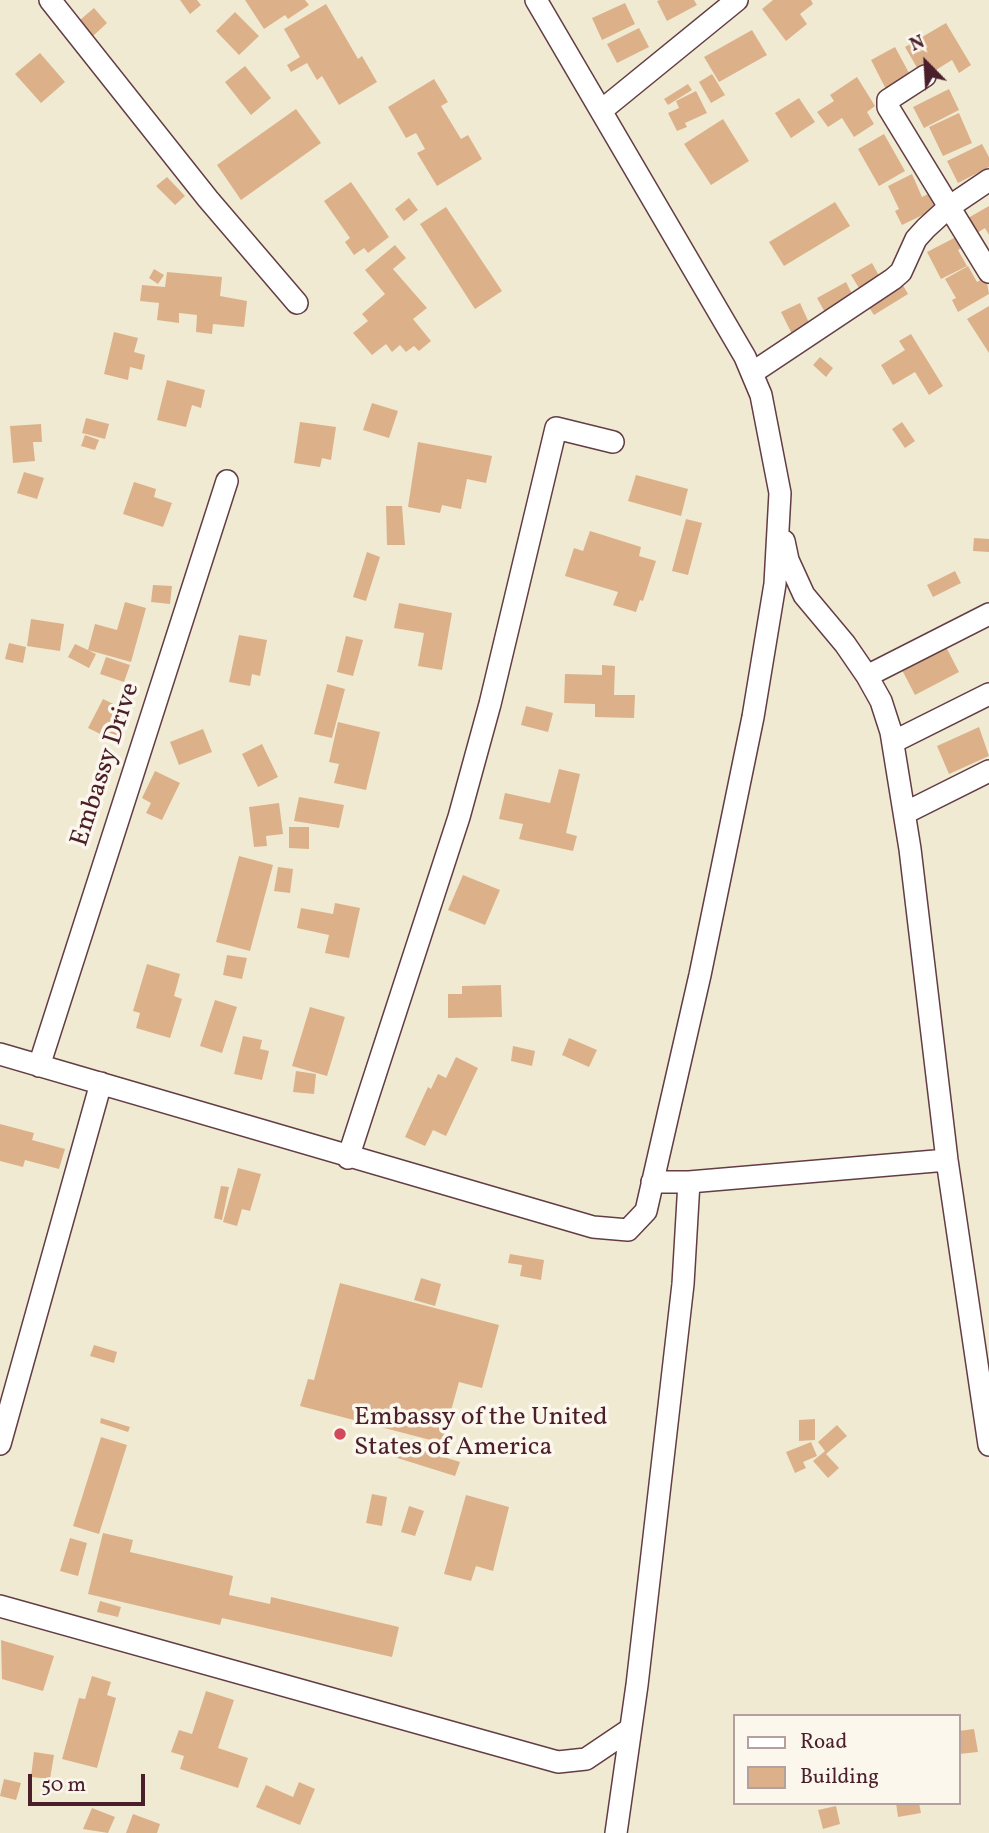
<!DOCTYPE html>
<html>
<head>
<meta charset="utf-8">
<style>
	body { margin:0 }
	#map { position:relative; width:989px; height:1833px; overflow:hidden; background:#f0ead2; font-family:Vollkorn,serif }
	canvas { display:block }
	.legend { position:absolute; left:733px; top:1714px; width:228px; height:91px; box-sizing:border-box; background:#fbf7ec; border:2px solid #b4a19f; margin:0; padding:9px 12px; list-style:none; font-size:21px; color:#4a1f2b }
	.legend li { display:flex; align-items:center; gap:14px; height:35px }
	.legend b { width:35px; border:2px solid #b4a19f }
	.north { position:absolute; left:891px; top:28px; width:70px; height:70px; -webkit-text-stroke:5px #fbf7ec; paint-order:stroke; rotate:336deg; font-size:19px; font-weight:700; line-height:28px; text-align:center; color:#4a1f2b }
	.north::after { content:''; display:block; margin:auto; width:24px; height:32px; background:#4a1f2b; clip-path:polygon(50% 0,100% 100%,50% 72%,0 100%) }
	.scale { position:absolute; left:28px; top:1774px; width:117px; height:32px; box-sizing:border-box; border:4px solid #4a1f2b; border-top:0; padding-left:9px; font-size:21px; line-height:24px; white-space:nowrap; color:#4a1f2b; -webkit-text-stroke:5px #fbf7ec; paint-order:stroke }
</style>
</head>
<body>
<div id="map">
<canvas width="989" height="1833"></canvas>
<ul class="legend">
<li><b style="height:9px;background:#fff"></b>Road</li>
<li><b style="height:19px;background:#dcb18a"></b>Building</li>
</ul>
<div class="north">N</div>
<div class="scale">50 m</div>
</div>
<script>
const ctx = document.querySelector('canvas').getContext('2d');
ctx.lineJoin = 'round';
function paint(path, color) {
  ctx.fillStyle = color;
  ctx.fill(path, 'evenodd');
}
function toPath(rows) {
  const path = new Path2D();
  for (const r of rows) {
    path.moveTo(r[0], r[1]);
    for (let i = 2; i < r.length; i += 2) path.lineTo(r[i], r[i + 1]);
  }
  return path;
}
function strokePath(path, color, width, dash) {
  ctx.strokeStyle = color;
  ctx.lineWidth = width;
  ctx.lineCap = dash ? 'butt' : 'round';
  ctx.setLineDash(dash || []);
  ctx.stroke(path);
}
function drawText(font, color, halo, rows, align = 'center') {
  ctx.font = font + ' Vollkorn,serif';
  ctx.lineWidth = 7;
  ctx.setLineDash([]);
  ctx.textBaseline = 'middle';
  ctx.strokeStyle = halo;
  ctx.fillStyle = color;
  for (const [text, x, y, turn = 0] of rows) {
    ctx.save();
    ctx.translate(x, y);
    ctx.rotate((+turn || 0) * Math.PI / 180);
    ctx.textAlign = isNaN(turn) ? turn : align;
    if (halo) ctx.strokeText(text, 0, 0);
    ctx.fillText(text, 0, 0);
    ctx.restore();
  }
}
paint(toPath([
	[180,0,197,0,201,5,190,14],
	[245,0,305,0,309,5,288,19,285,15,264,29],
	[660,0,694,0,697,5,667,21,657,1],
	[773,0,811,0,813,4,800,14,807,24,786,41,762,9],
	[625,3,635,24,602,40,592,18],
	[326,4,358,59,362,56,377,82,339,105,322,76,317,80,307,63,291,72,287,65,300,57,284,29],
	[94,8,107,23,93,36,80,20],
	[235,12,259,36,239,55,216,31],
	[946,23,971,65,959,73,952,60,923,78,905,47],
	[639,28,649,47,617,63,607,44],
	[752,30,767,55,719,82,704,57],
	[895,47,915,84,890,97,871,60],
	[40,53,65,82,41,103,15,74],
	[245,66,271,98,251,115,225,82],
	[712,74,725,95,711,103,699,82],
	[857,77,875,106,867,112,874,124,854,137,842,118,828,127,817,112,834,101,830,95],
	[434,79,448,102,441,106,461,139,468,135,482,159,437,186,417,153,425,149,416,133,406,138,388,107],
	[688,84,692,90,668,105,664,99],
	[949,89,959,110,924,128,913,107],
	[696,91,707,113,685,123,687,127,677,131,668,113,679,108,676,101],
	[799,98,815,122,791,138,775,113],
	[296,109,321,143,241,200,217,165],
	[959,113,972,143,943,156,929,127],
	[723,119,749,161,711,185,684,144],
	[884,134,905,171,879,186,858,149],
	[982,144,989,157,989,167,958,183,947,161],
	[912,174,922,197,930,193,937,208,902,225,895,211,899,209,888,186],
	[167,177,185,196,175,205,156,186],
	[351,182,389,237,368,253,364,248,354,255,345,242,350,238,324,201],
	[409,198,418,210,404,221,395,209],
	[835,202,850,226,784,266,769,242],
	[989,206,989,235,985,228,977,233,968,218],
	[446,207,502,291,475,309,420,224],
	[958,236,963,247,958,250,967,266,941,279,927,252],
	[395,245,406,258,393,269,427,308,413,319,431,341,419,351,414,346,406,352,400,345,392,352,386,344,372,355,353,333,368,321,362,314,385,294,365,270],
	[872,263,882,281,862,293,851,275],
	[968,266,977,282,986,277,989,294,958,312,952,300,956,298,945,279],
	[154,269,164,275,158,284,149,278],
	[167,272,222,277,220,296,247,301,244,327,213,324,212,334,196,332,197,315,179,313,179,323,157,320,159,303,140,301,142,285,165,287],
	[846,282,855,300,827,316,817,298],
	[901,282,908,294,874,315,866,303],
	[800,303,810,325,792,334,781,312],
	[989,306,989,353,967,319],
	[114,332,138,338,134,352,145,355,142,370,130,367,128,380,104,374],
	[911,334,943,386,929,395,915,372,893,385,881,365,905,350,899,341],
	[820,357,833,368,826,377,813,365],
	[167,380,205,390,201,408,192,405,186,427,157,420],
	[372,403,398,411,389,438,363,430],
	[86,418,109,424,105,439,82,433],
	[300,422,336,427,331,460,322,458,320,467,294,463],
	[902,422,915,441,905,448,892,429],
	[41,424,42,442,33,442,35,461,13,463,10,426],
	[85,435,99,440,95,450,81,446],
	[418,442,492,456,486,483,467,479,461,509,442,505,440,513,408,507],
	[24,472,44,478,37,499,17,493],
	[636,475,688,489,681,516,628,501],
	[134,482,156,489,154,497,172,503,163,527,123,514],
	[386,506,402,506,405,545,387,545],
	[686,519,702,523,688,575,672,571],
	[590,531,641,547,639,556,656,561,643,601,640,600,636,612,613,605,618,592,565,576,574,548,583,551],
	[974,538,989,539,989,552,973,551],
	[367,552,380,557,366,601,353,597],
	[955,571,961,583,933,597,927,585],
	[153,585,172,586,170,604,151,602],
	[125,602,146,608,131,662,88,650,96,654,89,668,68,657,75,644,88,650,95,624,117,630],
	[399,603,452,613,442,670,418,666,424,633,394,628],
	[31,619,64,624,60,651,27,646],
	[239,635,267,640,260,676,252,674,250,686,229,682],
	[346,636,363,640,353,676,337,672],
	[9,643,26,647,23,663,5,659],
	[946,647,959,672,915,695,902,670],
	[106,657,130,665,124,682,100,674],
	[602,665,615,666,614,695,635,695,634,718,595,717,595,704,564,703,565,674,602,675],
	[327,684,345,689,332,738,314,734],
	[103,699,132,713,117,742,88,728],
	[526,706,553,713,548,732,521,725],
	[338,722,380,732,366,790,334,783,339,764,329,762],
	[979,727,989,756,949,774,937,746],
	[203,729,212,752,179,765,170,742],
	[262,744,278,777,258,787,242,754],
	[559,769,580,774,566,833,577,836,573,851,519,839,523,824,499,819,505,793,550,803],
	[155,771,180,783,162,820,146,813,151,803,142,798],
	[299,797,344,805,339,828,294,821],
	[279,803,283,834,266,836,267,846,254,847,249,807],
	[289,827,309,827,309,849,289,848],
	[239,856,273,865,250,951,216,942],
	[278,867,293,869,290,893,274,891],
	[463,875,500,890,485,925,448,910],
	[335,903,360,908,349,958,325,953,329,935,297,928,301,908,333,914],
	[227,955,247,958,242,979,223,975],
	[147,964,180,974,174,996,182,999,170,1038,136,1028,140,1013,133,1011],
	[501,985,502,1017,448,1018,448,994,462,994,462,986],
	[215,1000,237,1007,222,1053,200,1046],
	[310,1007,345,1017,327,1076,292,1066],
	[243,1036,262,1040,260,1049,269,1051,262,1080,234,1074],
	[569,1038,597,1050,589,1067,562,1055],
	[513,1046,535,1051,532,1066,511,1061],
	[456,1057,478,1068,446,1136,433,1130,425,1146,405,1137,428,1087,431,1089,438,1074,446,1078],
	[296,1071,316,1074,314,1094,293,1092],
	[0,1124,34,1133,32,1140,65,1149,59,1169,25,1160,23,1167,0,1161],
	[238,1168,261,1174,250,1211,242,1209,237,1226,223,1222],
	[221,1186,229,1187,222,1220,214,1218],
	[510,1254,544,1260,541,1280,520,1276,522,1265,508,1263],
	[421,1278,441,1284,435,1306,414,1300],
	[340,1283,499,1325,482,1388,459,1382,442,1443,300,1406,308,1379,314,1380],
	[94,1345,117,1352,114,1363,90,1356],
	[101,1418,130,1427,128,1432,100,1423],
	[815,1419,815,1440,799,1441,799,1420],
	[837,1425,847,1436,826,1454,839,1468,828,1478,813,1461,825,1451,818,1442],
	[101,1437,127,1445,99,1534,73,1526],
	[395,1442,460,1462,455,1476,391,1456],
	[811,1442,817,1456,803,1462,806,1468,795,1473,786,1452],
	[372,1494,387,1497,382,1526,366,1523],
	[466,1495,509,1507,493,1571,476,1566,471,1581,444,1574],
	[409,1506,424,1511,415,1536,401,1532],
	[103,1533,133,1540,130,1552,233,1576,229,1595,270,1604,271,1597,399,1627,392,1657,222,1618,220,1625,88,1594],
	[70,1538,87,1543,78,1576,60,1571],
	[100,1601,121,1607,118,1617,97,1612],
	[1,1640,54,1656,43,1691,2,1679],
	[92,1676,111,1682,107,1695,116,1698,97,1768,62,1759,79,1698,85,1699],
	[206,1691,234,1700,218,1748,248,1758,238,1788,180,1769,184,1756,171,1752,179,1730,192,1734],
	[974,1729,978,1752,959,1754,959,1731],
	[34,1752,54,1755,50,1779,31,1777],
	[4,1779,21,1783,16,1800,0,1796],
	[299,1782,315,1789,300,1825,256,1807,266,1785,293,1797],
	[896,1803,919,1803,921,1813,898,1817],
	[836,1806,840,1824,823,1829,818,1810],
	[92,1808,115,1817,108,1833,83,1829],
	[133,1814,160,1824,157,1833,126,1833]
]), '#dcb18a');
const minor = toPath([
	[50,0,208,199,297,303],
	[925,76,888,100,888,107,989,272],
	[602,110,737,0],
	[752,373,893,279,901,272,916,239,926,228,949,207,989,180],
	[784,541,788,560,804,595,845,644,867,676,881,701,891,732,910,849,947,1160,989,1445],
	[867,676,989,614],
	[893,742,989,694],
	[905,813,989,771],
	[0,1054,593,1227,628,1230,646,1211,700,975,753,717,775,584,780,493,761,395,745,357,536,0],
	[39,1066,227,481],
	[348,1158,459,817,490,704,556,428,613,442],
	[652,1182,689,1182,947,1160],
	[0,1444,101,1083],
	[0,1606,558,1762,586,1759,629,1730],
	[616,1833,637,1685,683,1284,689,1182]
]);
strokePath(minor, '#633d44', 24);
strokePath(minor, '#fff', 21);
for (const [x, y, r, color] of [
	[340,1434,7,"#d1495b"]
]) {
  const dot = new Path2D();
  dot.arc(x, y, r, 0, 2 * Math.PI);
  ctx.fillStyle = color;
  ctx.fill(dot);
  strokePath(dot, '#fbf7ec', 2.5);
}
drawText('26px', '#4a1f2b', '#fbf7ec', [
	["Embassy Drive",107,765,-72]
]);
drawText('26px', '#4a1f2b', '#fbf7ec', [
	["Embassy of the United",354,1419],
	["States of America",354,1449]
], 'left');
</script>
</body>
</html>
